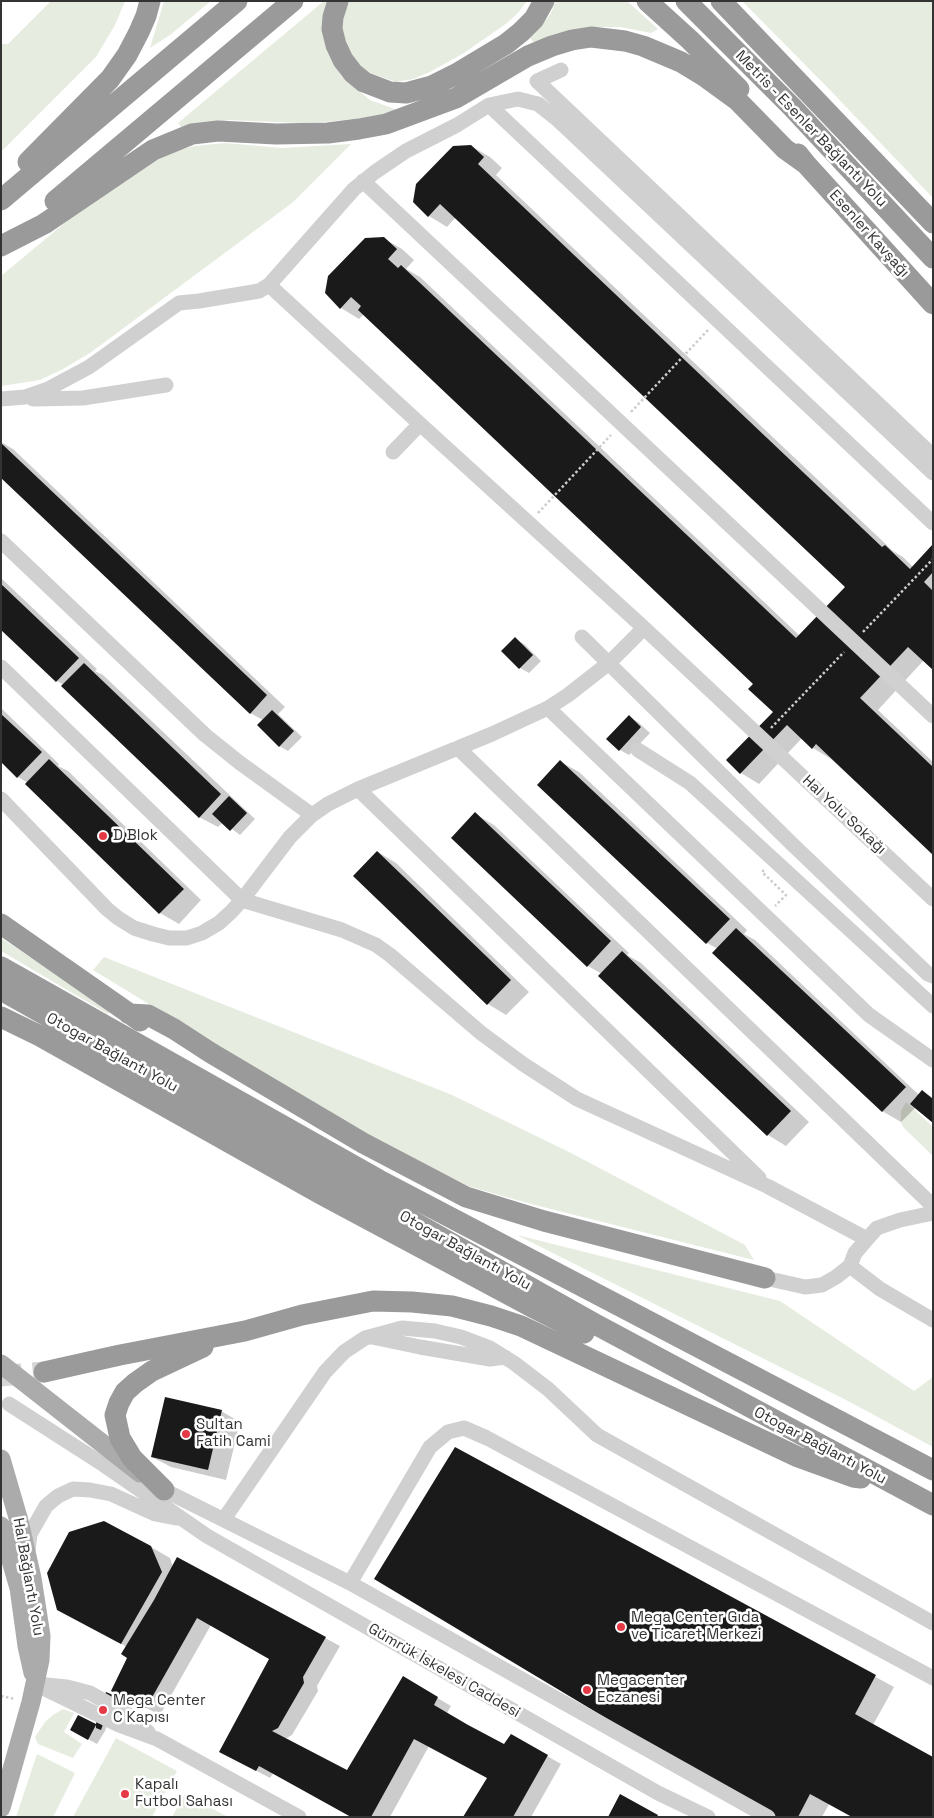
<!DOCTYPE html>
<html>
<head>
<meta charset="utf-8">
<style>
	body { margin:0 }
	#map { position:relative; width:934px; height:1818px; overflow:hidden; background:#fff; font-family:"Space Grotesk",sans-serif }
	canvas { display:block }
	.frame { position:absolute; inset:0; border:2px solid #333; pointer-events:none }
</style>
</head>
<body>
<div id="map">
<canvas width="934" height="1818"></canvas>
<div class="frame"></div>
</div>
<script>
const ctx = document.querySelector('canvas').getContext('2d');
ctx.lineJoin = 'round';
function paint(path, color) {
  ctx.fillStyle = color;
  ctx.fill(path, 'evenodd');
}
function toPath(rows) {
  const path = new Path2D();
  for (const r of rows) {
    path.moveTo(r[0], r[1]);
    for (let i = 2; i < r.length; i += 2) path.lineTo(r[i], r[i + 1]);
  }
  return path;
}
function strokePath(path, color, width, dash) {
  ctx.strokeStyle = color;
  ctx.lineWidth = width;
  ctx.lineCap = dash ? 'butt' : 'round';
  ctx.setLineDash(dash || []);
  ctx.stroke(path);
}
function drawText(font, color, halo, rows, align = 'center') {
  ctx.font = font + ' "Space Grotesk",sans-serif';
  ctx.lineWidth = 5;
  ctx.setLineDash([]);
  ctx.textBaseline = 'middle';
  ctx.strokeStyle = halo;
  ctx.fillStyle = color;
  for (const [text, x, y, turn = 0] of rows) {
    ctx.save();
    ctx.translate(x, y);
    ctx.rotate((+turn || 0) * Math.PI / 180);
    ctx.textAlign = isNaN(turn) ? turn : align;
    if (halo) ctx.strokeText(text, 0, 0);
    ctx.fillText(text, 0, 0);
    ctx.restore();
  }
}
paint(toPath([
	[51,1,125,1,115,25,96,57,1,152,1,44,8,44],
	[164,1,211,1,170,35,150,48],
	[324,1,327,1,330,57,341,76,370,100,400,111,362,118,325,122,301,123,229,120,182,128,178,123],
	[348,1,527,1,518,13,507,23,464,53,430,72,413,79,396,82,368,72,352,58,341,28],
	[556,1,627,1,658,29,651,33,620,27,591,27,535,44,530,38,550,15],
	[742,1,933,1,933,198,830,90],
	[225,143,282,148,351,144,292,203,90,353,63,369,40,380,1,386,1,276,90,202,121,178,173,151,195,146],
	[1,938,110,1010,108,1014,1,951],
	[104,957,452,1095,573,1154,745,1245,754,1260,531,1204,471,1187,416,1161,346,1124,93,970],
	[906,1102,933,1127,933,1156,904,1128,901,1123,901,1111],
	[517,1235,780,1301,914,1391,933,1377,933,1447,850,1402],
	[63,1709,74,1713,64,1732,82,1744,73,1758,38,1744,35,1737,45,1722,53,1715],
	[116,1738,177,1771,152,1817,73,1817],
	[37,1754,75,1773,53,1817,16,1817],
	[185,1794,228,1817,172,1817]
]), '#e6ecdf');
paint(toPath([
	[471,146,490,157,502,168,496,175,893,551,903,557,913,567,933,546,933,668,924,660,878,710,933,762,933,853,831,759,813,748,802,738,759,784,741,773,775,712,754,684,364,314,359,319,341,308,326,293,383,238,402,249,414,260,406,269,420,277,800,636,847,587,456,217,447,227,429,216,414,201],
	[1,442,13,449,285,707,278,714,302,737,288,751,279,746,263,720,250,713,1,476],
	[1,578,97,669,95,671,103,675,255,819,240,835,223,822,218,827,199,817,64,685,57,681,1,628],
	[515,639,524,644,541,661,529,673,520,668],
	[1,708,59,764,58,766,68,771,201,900,179,924,160,913,26,784,28,783,18,777,1,761],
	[629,717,638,722,650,733,629,755,620,750],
	[561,762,579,772,747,930,744,934,755,940,919,1095,922,1092,933,1098,933,1122,916,1107,901,1122,882,1111,718,949,707,943],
	[475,814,494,825,629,953,627,955,641,963,809,1122,786,1146,768,1135,600,976,602,974,588,966],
	[378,852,396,863,529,992,506,1015,488,1004],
	[221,1411,240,1422,226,1480,171,1467,152,1457],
	[455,1449,894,1687,822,1817,774,1817],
	[151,1547,170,1558,173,1567,178,1559,340,1646,317,1686,318,1691,292,1735,285,1739,349,1772,404,1678,451,1706,447,1713,506,1746,512,1736,561,1764,531,1817,464,1817,489,1778,429,1746,390,1817,352,1817,274,1772,270,1778,234,1759,271,1658,211,1625,160,1715,113,1691,129,1658,127,1647,77,1620],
	[112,1696,116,1698,105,1731,97,1744,71,1730,78,1716,97,1726]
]), '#0003');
paint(toPath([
	[471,145,484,157,478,164,882,547,885,545,910,569,933,544,933,572,924,582,933,591,933,670,908,647,860,698,933,767,933,855,816,744,812,749,787,725,740,774,726,760,773,712,748,689,753,684,358,310,361,306,351,297,340,309,325,293,328,276,365,238,384,237,397,249,388,259,398,268,401,265,796,638,845,587,440,204,428,217,413,202,416,184,453,146],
	[1,443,267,695,250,714,1,478],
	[1,584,79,658,56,682,1,630],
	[515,637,533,655,519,669,501,651],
	[84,663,221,794,199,818,61,686],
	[272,710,294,731,279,747,257,725],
	[1,714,42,752,17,778,1,762],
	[629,715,641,727,619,751,606,739],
	[49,759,184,889,159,914,25,784],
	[560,760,730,919,706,944,537,785],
	[229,796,247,813,230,831,212,814],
	[475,812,611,941,587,967,451,838],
	[377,851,511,980,487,1005,353,876],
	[736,928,906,1087,882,1112,712,953],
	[622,951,791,1111,767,1136,598,976],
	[922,1090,933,1099,933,1123,910,1104],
	[165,1397,222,1410,208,1470,151,1457],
	[455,1447,876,1675,855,1714,933,1757,933,1817,852,1817,810,1794,798,1817,771,1817,374,1579],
	[104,1521,151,1546,162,1572,121,1644,57,1610,47,1573,69,1532],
	[177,1557,326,1637,303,1677,304,1683,278,1728,272,1731,347,1770,403,1676,438,1697,434,1705,468,1725,504,1744,511,1734,548,1755,513,1817,463,1817,487,1778,414,1739,371,1817,351,1817,259,1766,256,1771,219,1752,269,1659,197,1618,146,1708,111,1691,127,1658,121,1654,154,1600],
	[106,1692,113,1695,101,1730,96,1728,96,1725,88,1740,70,1730,78,1715,96,1724,99,1708],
	[620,1794,658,1815,657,1817,608,1817]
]), '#1a1a1a');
strokePath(toPath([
	[1,1376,44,1372]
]), '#d6d6d6', 21, [21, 11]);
strokePath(toPath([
	[631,412,708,330],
	[538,513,611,435],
	[863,632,933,559],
	[771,728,844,652],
	[764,870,762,872,786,895,775,906],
	[1,1696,15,1699]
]), '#cdcdcd', 2.5, [2.5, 2.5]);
strokePath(toPath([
	[561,70,537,81,933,456],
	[489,105,933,523],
	[363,181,933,716],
	[269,285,420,424,644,628,933,899],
	[1,399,25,397,48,389,89,367,179,303,199,301,259,291,269,285,354,189,375,172,406,151,457,125,489,105,518,99,538,104,557,119,933,473],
	[33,399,83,398,166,385],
	[393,452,420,424],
	[1,541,205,735,240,763,312,815],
	[582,637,791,843,928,974,933,976],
	[1,667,242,900,342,930,376,945,390,955,481,1033,523,1064,577,1099,767,1186,867,1239,877,1228,900,1220,933,1213],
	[548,708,869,1015,933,1060],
	[458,748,933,1206],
	[638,750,690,783,933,1006],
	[358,789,759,1178],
	[1,799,107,909,118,918,134,928,153,934,169,938,187,938,202,933,219,923,231,912,242,900,290,837,312,815,328,804,358,789,492,734,548,708,568,695,609,663,644,628],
	[867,1239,855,1253,850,1266,880,1289,933,1320],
	[765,1278,805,1287,822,1285,836,1277,850,1266],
	[372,1337,420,1347,490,1359,505,1357],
	[9,1404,104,1465,207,1536,658,1793,708,1817],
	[164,1490,350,1583,768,1817],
	[224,1519,325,1372,344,1352,365,1338,402,1328,435,1331,461,1337,490,1348,514,1363,548,1389,597,1435,933,1623],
	[28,1551,30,1534,46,1506,58,1496,73,1489,90,1490,111,1494,155,1514,176,1518],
	[350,1583,430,1447,448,1432,464,1428,487,1438,933,1678],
	[35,1684,119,1725,157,1739,299,1817],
	[46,1685,67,1687,90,1693,126,1713,148,1732]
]), '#d0d0d0', 15);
strokePath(toPath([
	[1,1364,140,1473],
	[1,1459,19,1521,32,1578,41,1636,40,1660,31,1702,1,1808],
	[1,1526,19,1588,27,1646,33,1673]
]), '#ababab', 19);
strokePath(toPath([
	[338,1,333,17,332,29,336,45,343,60,353,73,364,82,390,92,406,93,432,86,456,74,506,44,521,32,534,19,544,1],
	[647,1,690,40,739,89],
	[686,1,792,107,933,258],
	[721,1,933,223],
	[798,154,806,164,933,304],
	[28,162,110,79,127,55,139,32,146,16,150,1],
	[1,200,237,1],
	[55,201,293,1],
	[1,246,44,224,153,150,192,134,218,131,276,134,328,133,359,129,386,124,456,98,528,56,552,46,572,40,591,37,625,41,643,46,681,62,704,76,737,100,785,149,806,164],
	[1,924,140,1021],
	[1,967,379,1180,933,1470],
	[1,990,595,1324,933,1505],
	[129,1014,148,1015,174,1029,211,1053,363,1143,466,1197,544,1221,765,1278],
	[1,1017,40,1036,321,1194,532,1307,584,1333],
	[44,1372,120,1355,245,1331,302,1315,373,1301,412,1302,452,1306,491,1316,521,1326,798,1457,853,1477,861,1478],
	[164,1490,132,1458,120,1438,115,1415,119,1403,125,1392,135,1383,152,1371,203,1347]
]), '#9a9a9a', 21);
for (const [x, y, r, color] of [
	[103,836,5,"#e63946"],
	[186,1434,5,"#e63946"],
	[621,1627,5,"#e63946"],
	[587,1690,5,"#e63946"],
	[103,1710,5,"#e63946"],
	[125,1794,5,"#e63946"]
]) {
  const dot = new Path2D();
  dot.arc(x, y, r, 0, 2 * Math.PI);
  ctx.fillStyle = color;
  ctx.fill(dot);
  strokePath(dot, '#fff', 2);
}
drawText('15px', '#333', '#fff', [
	["Metris - Esenler Bağlantı Yolu",811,129,46],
	["Esenler Kavşağı",869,234,48],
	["Hal Yolu Sokağı",844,815,43],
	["Otogar Bağlantı Yolu",112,1053,29],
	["Otogar Bağlantı Yolu",465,1251,29],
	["Otogar Bağlantı Yolu",820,1446,28],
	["Hal Bağlantı Yolu",28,1577,80],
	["Gümrük İskelesi Caddesi",444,1671,30]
]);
drawText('15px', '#333', '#fff', [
	["D Blok",113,836],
	["Sultan",196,1425],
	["Fatih Cami",196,1442],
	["Mega Center Gıda",631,1618],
	["ve Ticaret Merkezi",631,1635],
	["Megacenter",597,1681],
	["Eczanesi",597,1698],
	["Mega Center",113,1701],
	["C Kapısı",113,1718],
	["Kapalı",135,1785],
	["Futbol Sahası",135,1802]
], 'left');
</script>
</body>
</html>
